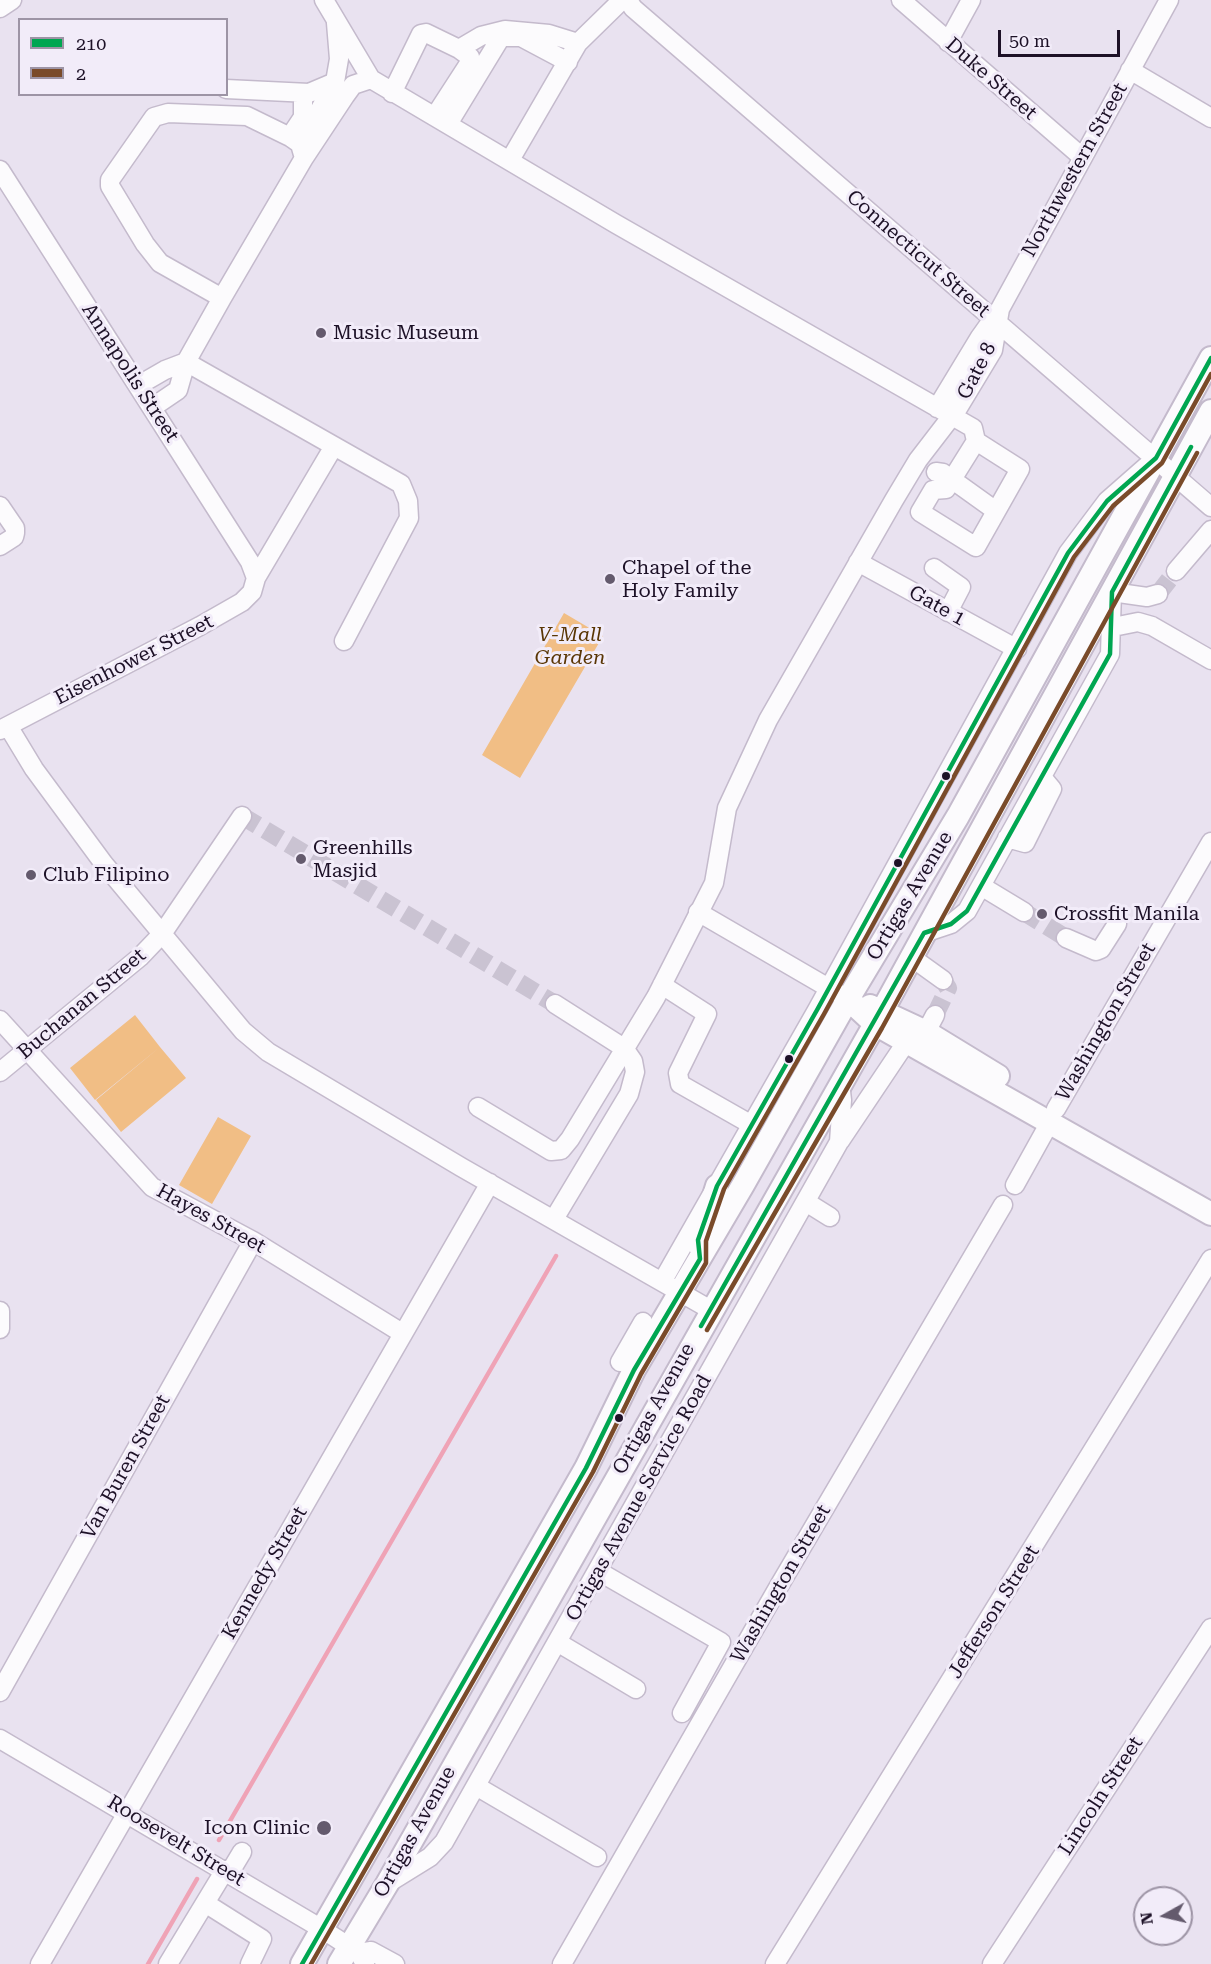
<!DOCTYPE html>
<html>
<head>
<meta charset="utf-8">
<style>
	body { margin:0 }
	#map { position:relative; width:1211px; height:1964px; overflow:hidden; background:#e9e2f0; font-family:"Roboto Serif",serif }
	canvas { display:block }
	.legend { position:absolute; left:18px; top:18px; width:210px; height:78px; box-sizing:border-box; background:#f2ecf9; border:2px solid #9d94a5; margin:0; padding:8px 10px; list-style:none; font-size:18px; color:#1d1127 }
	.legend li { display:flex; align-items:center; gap:12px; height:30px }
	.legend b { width:30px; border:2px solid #9d94a5 }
	.north { position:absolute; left:1133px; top:1886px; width:60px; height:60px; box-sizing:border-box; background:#f2ecf9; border:2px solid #9d94a5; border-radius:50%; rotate:262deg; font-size:16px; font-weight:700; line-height:24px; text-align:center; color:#1d1127 }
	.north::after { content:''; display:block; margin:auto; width:21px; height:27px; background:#645a6d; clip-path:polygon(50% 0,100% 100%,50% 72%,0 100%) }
	.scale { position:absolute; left:998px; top:30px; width:122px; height:27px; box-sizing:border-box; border:3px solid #1d1127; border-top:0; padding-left:8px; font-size:18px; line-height:21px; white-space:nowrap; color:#1d1127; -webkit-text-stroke:4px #f2ecf9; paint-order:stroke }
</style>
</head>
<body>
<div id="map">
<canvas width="1211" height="1964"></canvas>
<ul class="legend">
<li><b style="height:8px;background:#00a651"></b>210</li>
<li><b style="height:8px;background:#7a4b2a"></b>2</li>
</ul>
<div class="north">N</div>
<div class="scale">50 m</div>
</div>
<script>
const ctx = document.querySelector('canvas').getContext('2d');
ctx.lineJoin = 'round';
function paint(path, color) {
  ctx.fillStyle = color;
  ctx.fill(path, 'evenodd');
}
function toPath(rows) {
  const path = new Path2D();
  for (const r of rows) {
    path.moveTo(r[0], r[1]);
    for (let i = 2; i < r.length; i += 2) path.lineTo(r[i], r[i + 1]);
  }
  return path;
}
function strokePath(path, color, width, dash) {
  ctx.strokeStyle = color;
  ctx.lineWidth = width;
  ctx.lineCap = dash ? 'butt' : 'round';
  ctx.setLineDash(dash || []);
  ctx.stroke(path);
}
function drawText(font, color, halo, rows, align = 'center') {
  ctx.font = font + ' "Roboto Serif",serif';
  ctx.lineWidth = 6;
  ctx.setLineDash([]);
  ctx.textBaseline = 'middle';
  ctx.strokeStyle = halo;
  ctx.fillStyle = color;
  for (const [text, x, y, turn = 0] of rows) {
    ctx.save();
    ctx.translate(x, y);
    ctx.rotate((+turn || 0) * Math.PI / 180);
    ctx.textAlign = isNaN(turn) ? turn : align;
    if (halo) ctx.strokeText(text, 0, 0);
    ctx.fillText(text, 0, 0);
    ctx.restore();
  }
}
paint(toPath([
	[564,613,603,636,520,778,482,755],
	[135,1015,160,1047,95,1100,70,1068],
	[160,1047,186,1078,121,1132,96,1100],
	[218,1117,251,1136,212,1204,179,1185]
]), '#f1be85');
strokePath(toPath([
	[219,1840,556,1256],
	[148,1964,197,1879]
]), '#efa3b6', 4.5);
strokePath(toPath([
	[1158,594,1176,571],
	[242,816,555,1004],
	[1024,912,1066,938],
	[935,1015,948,988,943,980]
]), '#cac3d2', 18, [18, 9]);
const minor = toPath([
	[324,0,371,79,616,224,973,428,976,441],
	[628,0,633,8,1211,507],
	[901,0,1082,157],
	[0,8,12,0],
	[948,42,971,0],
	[459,49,481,36,505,30,549,34,578,43],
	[1130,70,1211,118],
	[226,89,309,93,335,82],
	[392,93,421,34,426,33,459,49,470,57,470,62,435,116],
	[448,124,501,37,521,37,568,62],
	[291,135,303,117,303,100],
	[303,140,335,82,339,59,336,23],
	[510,160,578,43,622,0],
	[0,170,250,562,256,578],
	[222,298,160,263,145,244,110,186,110,180,154,117,168,113,247,116,290,137,300,144,304,158],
	[139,385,165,370,186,362,401,484,408,501,409,518,344,641],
	[153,407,178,390,186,362,222,298,304,158,345,96,353,85,371,79],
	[937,408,980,337,1000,309,1169,0],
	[976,441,1020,469,976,547,920,512,933,490,946,489,976,441],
	[936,472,943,473,996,511],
	[0,506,15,528,15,533,14,537,0,546],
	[858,562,1017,649],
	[934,568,961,587,948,612],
	[1176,571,1211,530],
	[1113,627,1138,622,1152,626,1211,660],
	[8,726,34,769,104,864,243,1031,268,1052,461,1167,711,1310],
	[0,730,200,626,242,602,252,592,256,578,334,446],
	[1007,838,1025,843,1052,789,1042,777],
	[981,886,1024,912],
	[698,912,839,994],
	[924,933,951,924,967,911,1110,654,1112,592,1147,597,1158,594],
	[1066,938,1096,951,1101,949,1117,924],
	[911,957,943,980],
	[662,985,707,1014,678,1073,680,1084,752,1125],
	[0,1020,152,1187,253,1241,402,1333],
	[926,1032,935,1015],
	[0,1072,140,957,162,934,242,816],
	[478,1107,551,1151,561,1150,570,1139,656,997,714,883,727,808,768,720,894,500,918,460,958,408,993,350,1000,309],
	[1056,1109,1211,842],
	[840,1141,907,1041],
	[1015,1185,1050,1122],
	[806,1202,830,1217],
	[554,1219,629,1094,635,1072,633,1061,624,1048,555,1004],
	[662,1282,817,1010,1068,553,1107,501,1148,465],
	[0,1311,0,1329],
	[620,1362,643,1322],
	[598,1571,721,1642,682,1713],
	[557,1642,636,1689],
	[0,1692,253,1241],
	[0,1739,322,1929,359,1953,365,1964],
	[476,1786,597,1857],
	[230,1872,242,1852],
	[388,1883,430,1857,444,1842,839,1142,842,1100,840,1083],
	[205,1903,262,1939,250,1964],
	[359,1953,371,1951,395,1964],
	[40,1964,490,1183],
	[168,1964,225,1870],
	[562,1964,779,1586,1003,1205],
	[775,1964,1211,1259],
	[992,1964,1211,1628]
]);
const major = toPath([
	[848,999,875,1024,1211,1214],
	[870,1006,926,1032,998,1076],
	[699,1245,717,1186],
	[302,1964,586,1468,634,1370,743,1185,848,999,958,816,1211,358],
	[339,1964,387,1884,875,1024,1211,411]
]);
strokePath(minor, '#c4bacc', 21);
strokePath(major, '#c4bacc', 26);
strokePath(minor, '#fcfbfd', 18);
strokePath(major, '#fcfbfd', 22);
strokePath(toPath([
	[701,1326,924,933,951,924,967,911,1110,654,1112,592,1191,447],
	[302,1964,586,1468,634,1370,700,1259,698,1240,717,1186,817,1010,1068,553,1107,501,1156,458,1211,358]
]), '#00a651', 4.5);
strokePath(toPath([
	[707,1330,882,1028,1197,453],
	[311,1964,593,1472,641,1374,706,1263,706,1241,724,1189,824,1014,1074,557,1113,506,1162,463,1211,374]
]), '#7a4b2a', 4.5);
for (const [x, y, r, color] of [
	[321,333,6,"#645a6d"],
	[610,579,6,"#645a6d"],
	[946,776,5,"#1d1127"],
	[301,859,6,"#645a6d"],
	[898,863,5,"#1d1127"],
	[31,875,6,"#645a6d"],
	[1042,914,6,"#645a6d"],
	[789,1059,5,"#1d1127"],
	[619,1418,5,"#1d1127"],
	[324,1828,8,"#645a6d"]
]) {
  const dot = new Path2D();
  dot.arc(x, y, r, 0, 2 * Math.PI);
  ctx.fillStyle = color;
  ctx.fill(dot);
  strokePath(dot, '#f2ecf9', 2);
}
drawText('20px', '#1d1127', '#f2ecf9', [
	["Duke Street",991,79,41],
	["Northwestern Street",1075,170,-61],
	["Connecticut Street",918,254,41],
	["Gate 8",977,371,-63],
	["Annapolis Street",130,373,57],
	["Gate 1",937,606,29],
	["Eisenhower Street",134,660,-27],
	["Ortigas Avenue",910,896,-59],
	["Buchanan Street",82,1004,-40],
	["Washington Street",1106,1022,-60],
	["Hayes Street",211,1219,29],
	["Ortigas Avenue",654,1409,-61],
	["Van Buren Street",126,1467,-61],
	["Ortigas Avenue Service Road",639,1498,-61],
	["Kennedy Street",265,1573,-60],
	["Washington Street",781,1584,-60],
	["Jefferson Street",994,1612,-58],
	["Lincoln Street",1101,1796,-57],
	["Ortigas Avenue",415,1832,-61],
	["Roosevelt Street",176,1841,31]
]);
drawText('20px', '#1d1127', '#f2ecf9', [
	["Music Museum",333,333],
	["Chapel of the",622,568],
	["Holy Family",622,591],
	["Greenhills",313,848],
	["Masjid",313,871],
	["Club Filipino",43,875],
	["Crossfit Manila",1054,914],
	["Icon Clinic",310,1828,"right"]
], 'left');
drawText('italic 20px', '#5a3605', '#f2ecf9', [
	["V-Mall",570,635],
	["Garden",570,658]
]);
</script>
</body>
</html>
